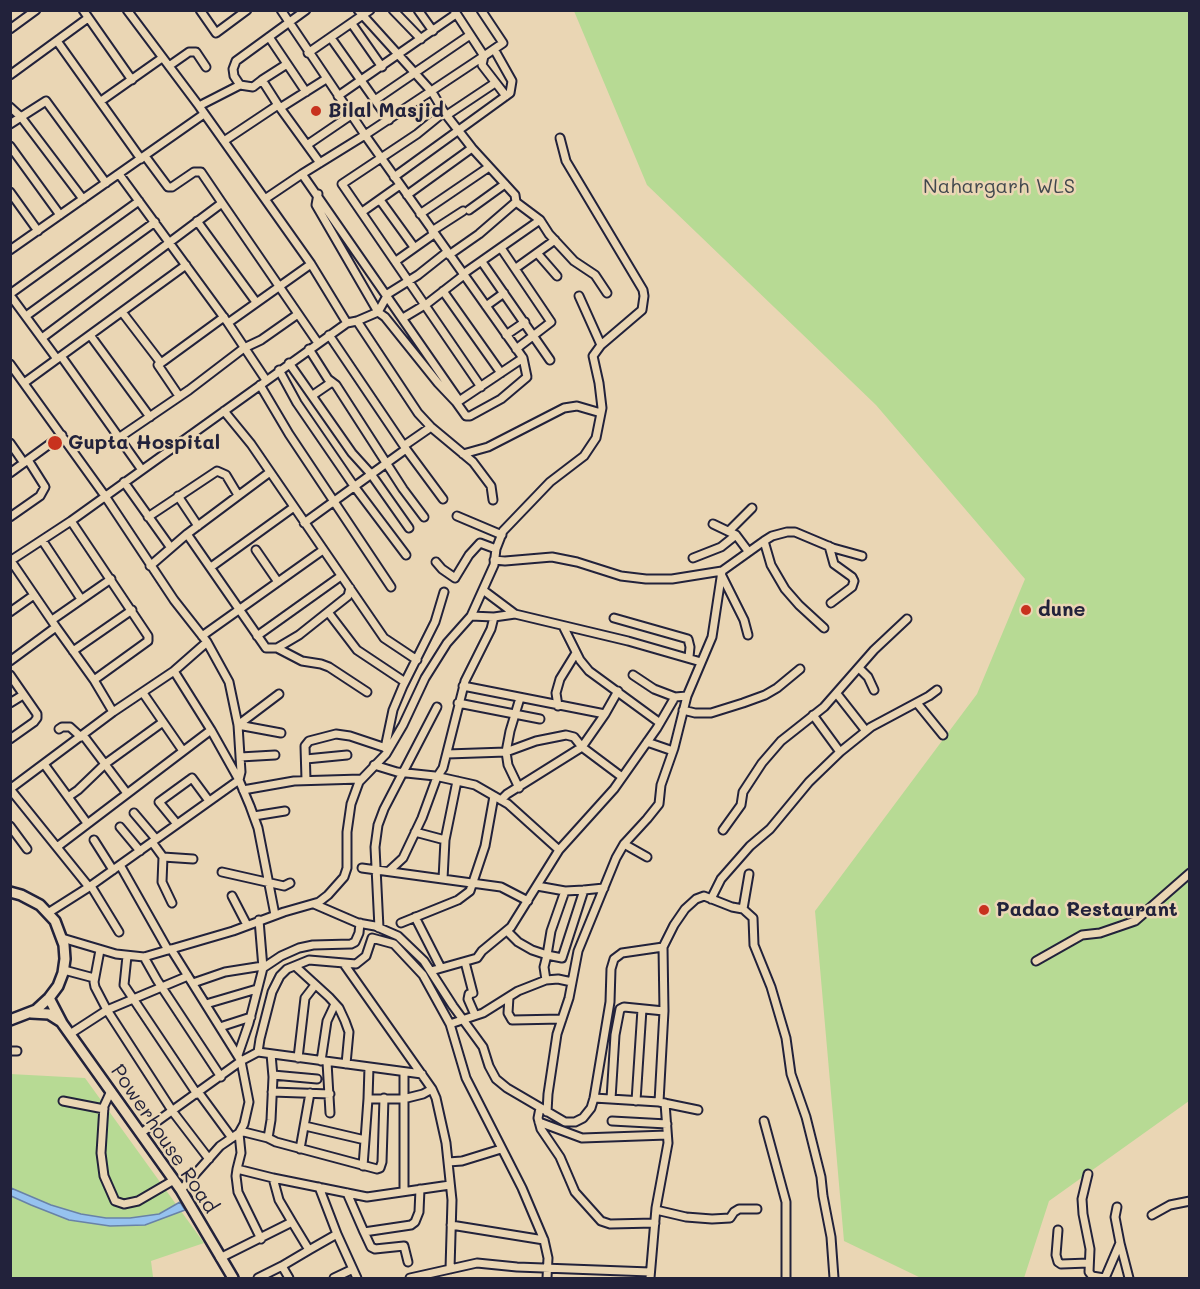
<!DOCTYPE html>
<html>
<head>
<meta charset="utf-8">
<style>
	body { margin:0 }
	#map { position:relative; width:1200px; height:1289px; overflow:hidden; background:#ead6b4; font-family:Mali,sans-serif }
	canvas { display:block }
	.frame { position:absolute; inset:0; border:12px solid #22223b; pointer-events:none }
</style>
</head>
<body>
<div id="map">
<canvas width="1200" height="1289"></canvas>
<div class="frame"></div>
</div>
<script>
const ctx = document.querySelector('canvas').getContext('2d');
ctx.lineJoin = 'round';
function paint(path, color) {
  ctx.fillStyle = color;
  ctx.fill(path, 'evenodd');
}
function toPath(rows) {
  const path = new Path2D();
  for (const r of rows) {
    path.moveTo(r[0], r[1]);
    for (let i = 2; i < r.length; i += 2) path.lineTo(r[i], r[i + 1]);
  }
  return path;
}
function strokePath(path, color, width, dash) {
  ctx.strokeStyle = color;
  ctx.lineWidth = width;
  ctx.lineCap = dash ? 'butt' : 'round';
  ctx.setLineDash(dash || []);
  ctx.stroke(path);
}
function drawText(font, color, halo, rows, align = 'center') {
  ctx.font = font + ' Mali,sans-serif';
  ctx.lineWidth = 5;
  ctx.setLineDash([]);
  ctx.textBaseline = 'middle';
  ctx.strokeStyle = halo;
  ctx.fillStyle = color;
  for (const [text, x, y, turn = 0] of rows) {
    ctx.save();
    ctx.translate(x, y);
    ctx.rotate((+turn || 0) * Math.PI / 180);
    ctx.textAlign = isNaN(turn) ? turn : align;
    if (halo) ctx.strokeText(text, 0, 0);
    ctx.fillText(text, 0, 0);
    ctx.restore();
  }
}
paint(toPath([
	[574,11,1189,11,1189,1101,1049,1201,1024,1278,921,1278,844,1241,815,911,977,694,1025,579,876,405,647,185],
	[10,1074,85,1078,204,1243,151,1261,153,1277,157,1278,11,1278]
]), '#b7da94');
const water = toPath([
	[11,1188,51,1205,81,1214,106,1218,130,1218,159,1214,180,1202,185,1210,145,1225,110,1226,69,1220,31,1205,11,1196,11,1188]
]);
paint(water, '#96c2ef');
strokePath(water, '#6882a7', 1.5);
const minor = toPath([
	[83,10,132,80],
	[127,10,199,106,311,264,347,323],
	[200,10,216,33,247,10],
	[281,10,365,135,523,358,459,401],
	[358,10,432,92,444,112,472,148,515,195,516,202,479,234,449,255],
	[393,10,421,39],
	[418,10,433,31],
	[454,10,484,56,365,135,302,174,458,399],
	[481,10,503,43,484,56,482,65,506,96],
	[352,24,382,67],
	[10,29,36,10],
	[269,37,306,92],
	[331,38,389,120],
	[57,41,141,159],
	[308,53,370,10],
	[169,66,189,52,196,52,206,67],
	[10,75,88,18],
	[240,85,253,87,262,80],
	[338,96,456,14],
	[375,100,470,35],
	[101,101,162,58],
	[278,105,262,80,287,64],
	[199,106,240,85,234,76,233,69,236,61,306,10],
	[10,107,21,117,83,199],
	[280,108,326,79],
	[444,112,417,134,342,184,481,387],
	[447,115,495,83],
	[10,124,46,101,106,183],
	[560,138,566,161,643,290,644,296,642,310,601,345],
	[224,141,278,105,320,163],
	[307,145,351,115],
	[10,146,60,215],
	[145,156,168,187,172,187,194,172,201,172,222,203],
	[119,174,228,323,311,264],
	[394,177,510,93,512,81,494,49],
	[10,192,38,231],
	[318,194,316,205,378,312],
	[407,195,472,148],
	[265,199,302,174],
	[380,200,414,247],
	[516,202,540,220],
	[469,210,505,184],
	[362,212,400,185],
	[420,214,489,167],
	[197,221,256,302],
	[432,231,463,211],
	[501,248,551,322,516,349],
	[10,250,204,114],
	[537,253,557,276],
	[396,261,434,234],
	[482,262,550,360],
	[516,268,555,240],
	[463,274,540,220,549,234,574,261,595,275,607,293],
	[443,291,501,373],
	[10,294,139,201],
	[10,295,57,359],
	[386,295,418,275,447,252],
	[486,306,504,293],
	[122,312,161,363,224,317],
	[378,312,387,296],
	[26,316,155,222],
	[403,318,428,303,464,275],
	[357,321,418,413,431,427,473,462,491,486,493,500],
	[228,323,266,380],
	[90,335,150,417],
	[506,335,525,322],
	[42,338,222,203,318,343],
	[309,349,328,379,332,382],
	[61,356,142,470],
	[161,363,158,365,179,396],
	[289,363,352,453,371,474,409,528],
	[10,364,105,496,174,600,207,642,229,682,238,725,241,772,239,780,89,887,48,913],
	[279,370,297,403,354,486,406,555],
	[24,383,186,265],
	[260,385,289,434,391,587],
	[313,395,332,382,336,385,403,489,424,517],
	[456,402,466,416,470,416,501,399,527,377,523,358],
	[224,411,251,444,384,638,417,660],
	[120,437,189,390,244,348,261,340,298,314],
	[10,443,24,463],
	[405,445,431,427],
	[406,449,443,499],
	[463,454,488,447,564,408,577,406,601,413],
	[10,473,62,435],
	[124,482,171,548],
	[178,496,198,526],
	[457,516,502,535],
	[10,517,40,496,45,487,28,460],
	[148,517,217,471,226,475,238,495],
	[71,521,148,636,148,641,94,680],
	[304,523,406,449,329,335],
	[713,524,736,535,748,551],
	[729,531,752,508],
	[187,534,266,648,277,648,299,635,348,596,350,588],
	[42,540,81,599],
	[764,541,771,565,785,589,799,605,824,628],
	[829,546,834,564,852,577,854,581,852,587,831,603],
	[256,550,278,582],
	[693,558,721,547,736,535],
	[494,560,505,561,552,557,577,562,621,576,646,579,672,579,722,571,764,541,772,536,787,532,795,532,833,548,862,556],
	[10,561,71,521,347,323,357,321,378,312,385,317,438,383,456,402,459,401],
	[11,561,56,627],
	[436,562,442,569,455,578,469,555,480,543,496,549],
	[150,566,187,534,270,472],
	[211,567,294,507],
	[722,576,744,620,748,635],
	[10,612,34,595],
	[328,612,357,650,405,682],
	[515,614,628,641,701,662],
	[471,616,494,617,515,614,483,590],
	[614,618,688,639,690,647,689,657],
	[52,620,111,579],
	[563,626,580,660,589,671,660,723],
	[202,636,323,550],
	[257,636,341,576],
	[277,648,302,661,321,664,329,667,367,692],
	[73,651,132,610],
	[10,661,56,627,94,680,113,712],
	[859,668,868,677,874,690],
	[174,671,211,730,239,780,250,806,258,828,275,915],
	[10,675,37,714,37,718,34,722,10,739],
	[633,675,654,689,675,697],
	[463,686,605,714,618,691],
	[143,693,183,751],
	[279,694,238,725,281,733],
	[837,694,866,731],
	[10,703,23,695],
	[458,703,540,719],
	[917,703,943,735],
	[558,706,556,693,560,679,576,653],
	[683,710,695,713,711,713,743,703,765,695,777,688,800,669],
	[813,715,840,752],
	[59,729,62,727,70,727,81,737],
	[83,735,126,792],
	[647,742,673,751],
	[385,748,393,710,403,686,435,622,444,592],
	[447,754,506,752,510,731,520,698],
	[240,757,275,755],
	[306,759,347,755],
	[44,764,87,823],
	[374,765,397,772,435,776,475,785,508,804,559,850],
	[306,780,305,746,309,741,336,734,350,736,389,749],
	[519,788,508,765,506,752,536,741,566,735,574,737,582,747,622,777],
	[10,789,113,712,174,671,207,642],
	[10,789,89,887],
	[243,790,294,781,361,779],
	[68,797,78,790,105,764,163,722],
	[501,800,507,794,582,747,605,714],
	[134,813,156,839],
	[254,816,285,811],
	[177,824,159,802,192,778,209,801],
	[10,826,27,849],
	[120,827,140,851],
	[723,830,741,805,743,792,762,763,781,741,824,707,874,650,907,619],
	[415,832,445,840,443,879],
	[94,840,113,870],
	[445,840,457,781],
	[152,842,163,857,162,882,172,903],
	[624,844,647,857],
	[57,847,211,730],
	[163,857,193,859],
	[120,865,168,950],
	[362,868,501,887,528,901],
	[389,871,403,858,422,818,437,777,443,768,465,681,491,629,494,617],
	[222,872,284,886,290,883],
	[91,886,119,932],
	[537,886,565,891],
	[584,890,562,958,547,955,551,931,565,891,584,890],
	[584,890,604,888],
	[232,896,247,925],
	[711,899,721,879,750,846,770,829,809,782,840,752,871,727,929,696,937,690],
	[314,904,358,923,375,926,398,936,424,961,453,1006,483,1047,489,1066,496,1079,507,1088,565,1122,575,1122,583,1118,591,1108,594,1098,610,1002,611,969,614,959,622,953,663,947,664,1011,659,1102],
	[743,909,749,874],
	[415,917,441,968],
	[259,920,263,968],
	[401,923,458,900,470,891,485,846,494,796],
	[379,928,375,847,378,825,384,809,437,707],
	[62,938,116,954,144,957,233,931,284,912,319,902,328,895,344,877,347,868,347,832,351,804,359,782,386,754,403,725,425,678,447,643,471,616,494,565,496,549,503,531,550,482,584,456,596,438,602,408,599,383,593,356,601,345,579,296],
	[663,947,674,925,685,909,696,899,704,896,732,907,743,909,753,918,754,945,771,987,786,1038,791,1074,806,1117,821,1177,823,1196,831,1237,834,1278],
	[171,949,241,1061,249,1102,244,1124,239,1133],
	[100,950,94,982,95,987,107,1010,173,1112,209,1159],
	[127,956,124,985,197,1094],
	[144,957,157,980,221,1077],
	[1036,961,1082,935,1100,933,1135,921,1190,873],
	[465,962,473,993,469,994,468,999,475,1015],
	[344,964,432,1089,436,1098,446,1143,452,1200,450,1269],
	[295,966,329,997,339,1008,345,1021,349,1032,346,1064],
	[64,970,94,978],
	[431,971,477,958,482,951,511,927,559,850,614,789,657,728,675,697,687,696,712,637,722,571],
	[546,980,558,979,572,982],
	[193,983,225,972,263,966],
	[509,997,508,1013,512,1020,562,1019],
	[206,1004,257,989],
	[450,1024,483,1013,518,991,546,980,544,967,547,955,532,950,518,942,507,931],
	[220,1027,251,1017],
	[70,1034,107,1010,188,976],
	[10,1051,17,1051],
	[258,1052,260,1039,272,992,280,976,287,969,309,960,356,964,366,956,372,938,394,944,423,975,450,1024,466,1078,522,1188,544,1240,548,1258,547,1278],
	[271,1054,273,1077,271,1120,268,1138,276,1142,377,1169,380,1168,382,1162,384,1098],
	[238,1055,249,1023,263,968,281,956,299,948,313,945,351,944,355,942,359,933,360,923],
	[298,1058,305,998,315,985],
	[321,1061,327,1021,335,1004],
	[327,1062,330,1113],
	[369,1067,368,1099,403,1099,423,1094,432,1089],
	[404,1072,404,1191],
	[273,1075,317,1079],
	[111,1091,104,1106,101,1153,104,1176,115,1201,124,1204,138,1201,174,1180],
	[272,1092,330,1094],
	[199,1093,232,1138],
	[594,1098,659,1102,698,1110],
	[611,1099,615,1035,620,1009,624,1007,664,1011],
	[63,1101,104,1109],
	[636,1101,642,1009],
	[540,1108,538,1118,541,1129,560,1157,575,1192,601,1221,610,1224,655,1223],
	[547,1112,548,1094,557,1034,569,998,578,951,616,858,624,844,647,819,659,804,661,785,674,748,687,696],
	[612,1121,667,1124],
	[764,1121,786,1202,786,1278],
	[539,1122,582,1138,667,1135],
	[305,1126,365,1140,368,1099],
	[240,1131,268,1138],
	[141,1133,241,1061,258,1052,422,1074],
	[300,1149,310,1093],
	[448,1162,462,1161,501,1149],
	[363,1166,365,1140],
	[1088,1174,1082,1199,1083,1214,1090,1249,1089,1272,1092,1276,1104,1278],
	[181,1190,220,1146,239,1133,241,1153,237,1169],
	[347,1193,364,1232,411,1225,415,1222,419,1212,420,1189],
	[656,1210,686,1217,712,1219,730,1218,734,1212,739,1209,757,1209],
	[1152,1215,1170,1205,1190,1201],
	[451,1225,544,1240],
	[1058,1230,1056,1255,1058,1262,1061,1264,1089,1263],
	[364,1232,371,1247,375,1249,404,1246,408,1262],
	[337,1234,357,1278],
	[261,1239,238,1192,236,1176,237,1169,273,1178],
	[1120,1243,1129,1278],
	[309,1250,337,1234,319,1187],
	[220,1258,292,1222,279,1200,273,1178,367,1197,450,1185],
	[258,1278,282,1266],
	[289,1278,282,1266,309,1250,292,1222],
	[334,1278,353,1269],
	[410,1278,477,1263,517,1267,650,1272],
	[650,1278,656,1208,668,1143,665,1103],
	[1105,1278,1120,1243,1115,1217,1117,1207]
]);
const major = toPath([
	[10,892,21,895,40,905,55,921,64,945,65,959,63,973,58,986,49,998,36,1010,10,1020],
	[49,998,62,1023,181,1190,233,1278],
	[31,1013,49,1014,60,1021]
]);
strokePath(minor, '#22223b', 11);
strokePath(major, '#22223b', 14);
strokePath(minor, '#ead6b4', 7);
strokePath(major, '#ead6b4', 9);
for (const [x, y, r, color] of [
	[316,111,6,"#c8321e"],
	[55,443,8,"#c8321e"],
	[1026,610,6,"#c8321e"],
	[984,910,6,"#c8321e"]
]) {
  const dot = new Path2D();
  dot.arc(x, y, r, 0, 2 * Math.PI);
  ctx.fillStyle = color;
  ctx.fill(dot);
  strokePath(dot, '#ead6b4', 2);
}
drawText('bold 20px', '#22223b', '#ead6b4', [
	["Bilal Masjid",328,111],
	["Gupta Hospital",68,443],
	["dune",1038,610],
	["Padao Restaurant",996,910]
], 'left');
drawText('20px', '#40474d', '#ead6b4', [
	["Nahargarh WLS",999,187]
]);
drawText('20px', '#22223b', '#ead6b4', [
	["Powerhouse Road",164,1139,56]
]);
</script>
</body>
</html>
